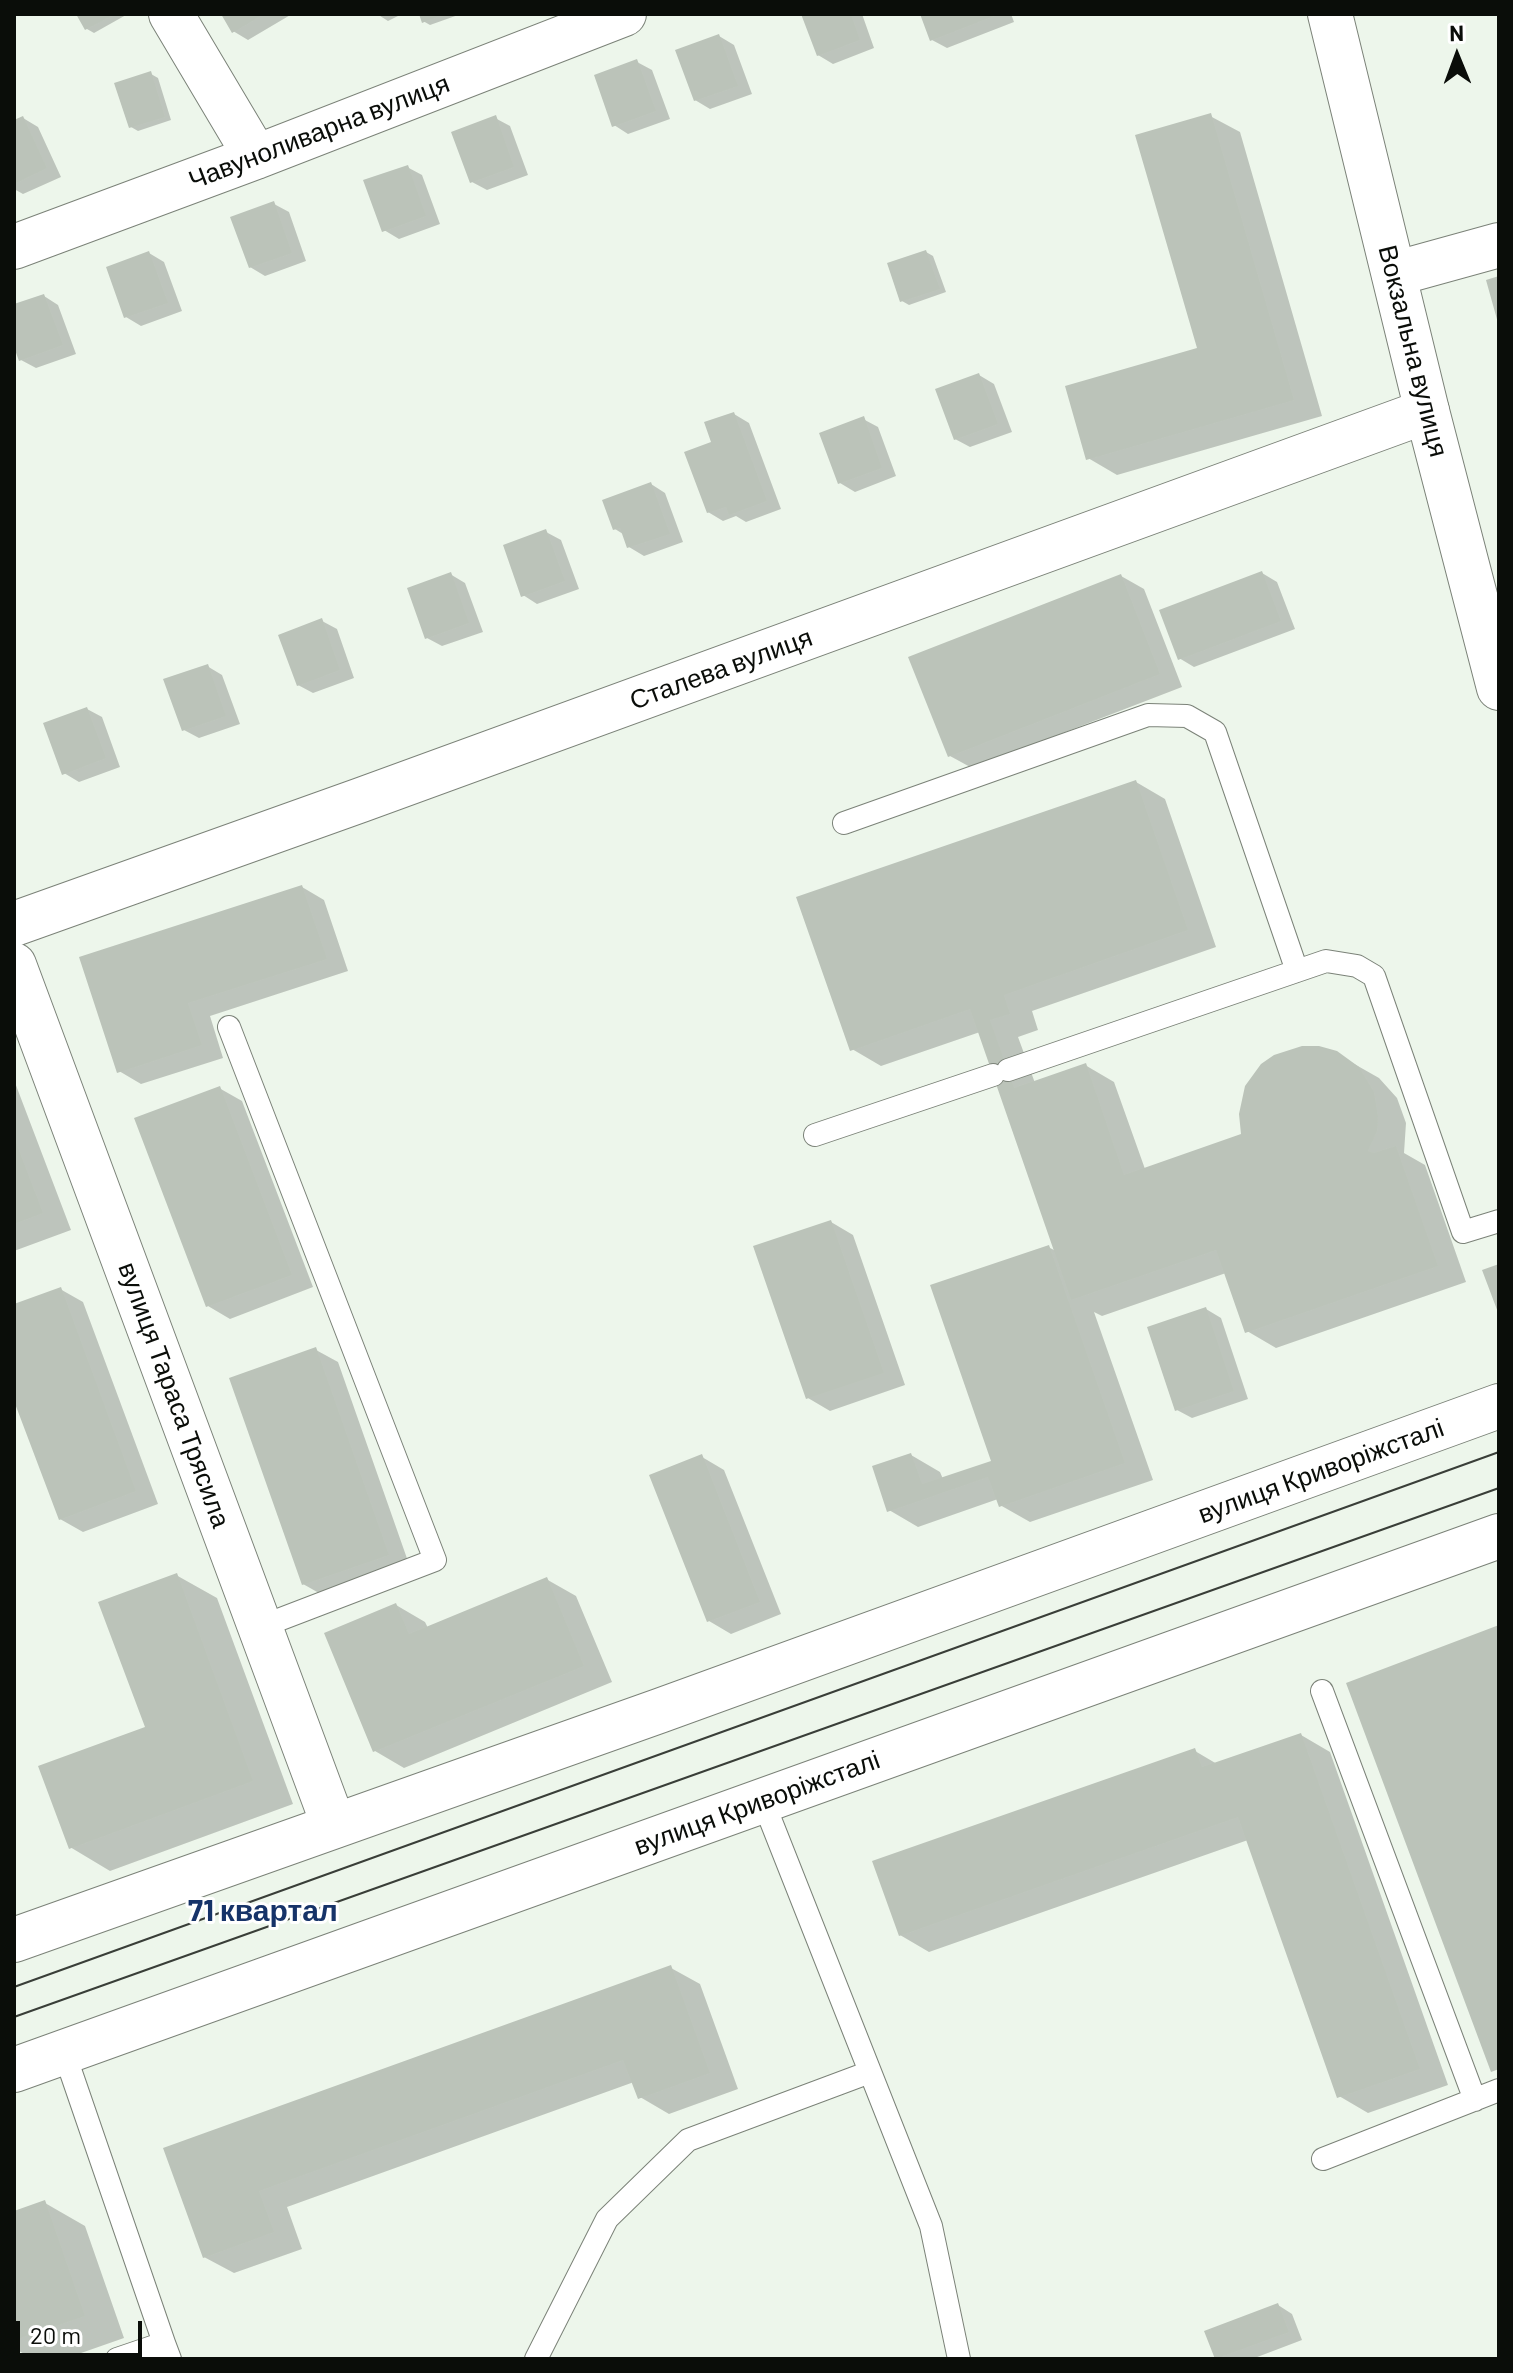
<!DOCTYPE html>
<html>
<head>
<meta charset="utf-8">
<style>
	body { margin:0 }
	#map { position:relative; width:1513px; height:2373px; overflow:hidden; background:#edf6eb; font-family:Barlow,sans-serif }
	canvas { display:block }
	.frame { position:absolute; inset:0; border:16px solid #0a0d09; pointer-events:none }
	.north { position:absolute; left:1417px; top:16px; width:80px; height:80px; -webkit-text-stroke:6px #fff; paint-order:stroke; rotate:359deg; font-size:22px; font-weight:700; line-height:32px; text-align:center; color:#0a0d09 }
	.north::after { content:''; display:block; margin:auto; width:28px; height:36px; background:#0a0d09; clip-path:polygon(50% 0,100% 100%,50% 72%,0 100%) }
	.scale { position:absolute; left:16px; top:2321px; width:126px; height:36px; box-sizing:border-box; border:4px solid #0a0d09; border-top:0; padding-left:10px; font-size:24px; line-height:28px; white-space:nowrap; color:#0a0d09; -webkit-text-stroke:6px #fff; paint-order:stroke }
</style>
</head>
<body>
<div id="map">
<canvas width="1513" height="2373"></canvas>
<div class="frame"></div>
<div class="north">N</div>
<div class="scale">20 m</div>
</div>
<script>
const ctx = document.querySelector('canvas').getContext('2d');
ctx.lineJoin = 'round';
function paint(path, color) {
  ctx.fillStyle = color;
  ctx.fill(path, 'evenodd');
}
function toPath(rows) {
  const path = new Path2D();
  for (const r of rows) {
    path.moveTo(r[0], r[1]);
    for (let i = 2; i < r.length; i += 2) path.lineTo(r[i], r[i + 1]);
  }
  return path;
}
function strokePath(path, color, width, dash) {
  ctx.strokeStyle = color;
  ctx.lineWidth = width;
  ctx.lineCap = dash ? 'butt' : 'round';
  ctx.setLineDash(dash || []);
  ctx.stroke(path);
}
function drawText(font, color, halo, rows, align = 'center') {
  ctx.font = font + ' Barlow,sans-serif';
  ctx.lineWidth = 6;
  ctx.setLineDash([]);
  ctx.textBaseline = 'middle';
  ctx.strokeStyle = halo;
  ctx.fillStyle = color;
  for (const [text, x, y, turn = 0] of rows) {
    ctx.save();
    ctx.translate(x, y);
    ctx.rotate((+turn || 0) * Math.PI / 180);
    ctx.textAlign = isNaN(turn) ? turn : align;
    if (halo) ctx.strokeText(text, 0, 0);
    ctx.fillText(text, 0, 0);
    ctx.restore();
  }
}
paint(toPath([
	[79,14,126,14,126,15,94,33,87,29],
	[223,14,292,14,248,40,233,31],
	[377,14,402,14,388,21],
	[421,14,461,14,430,25,423,21],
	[803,14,862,14,874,48,833,64,818,55],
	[922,14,1011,14,1014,22,947,48,932,40],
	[719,36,734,45,752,94,710,109,695,100],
	[637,62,652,70,670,119,628,134,614,125],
	[151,74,158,78,171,120,138,131,131,127],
	[1210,116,1240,132,1322,416,1117,475,1088,458,1200,350],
	[23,118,38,127,61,177,23,194,14,189,14,122],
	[495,118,510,126,528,175,487,190,472,182],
	[407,167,422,175,440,224,399,239,384,230],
	[274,204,289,212,306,261,265,276,250,267],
	[926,252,933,256,946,292,909,305,902,301],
	[149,253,164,262,182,311,141,326,126,317],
	[44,296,58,305,76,354,36,368,21,360,14,342,14,307],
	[979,375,994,384,1012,432,970,447,955,439],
	[734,414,749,423,781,509,746,522,736,516,723,521,708,512,714,443],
	[863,419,878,427,896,476,855,492,840,483],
	[651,484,665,493,683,542,644,556,629,547,623,534,615,529],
	[546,532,561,540,579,589,537,604,523,595],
	[1262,573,1277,582,1295,629,1194,667,1179,658],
	[450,574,465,583,483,632,442,646,427,638],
	[1121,576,1144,589,1182,687,972,768,950,756],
	[322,621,337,629,354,678,313,693,298,685],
	[207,666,222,675,240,724,199,738,184,730],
	[87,709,102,717,120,767,79,782,64,773],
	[1136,782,1165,799,1216,947,1032,1011,1038,1030,1018,1037,1035,1083,1085,1065,1114,1082,1145,1169,1243,1135,1349,1061,1379,1078,1397,1098,1406,1123,1404,1153,1425,1165,1466,1282,1276,1348,1247,1331,1226,1273,1102,1316,1094,1312,1153,1480,1030,1522,1000,1505,998,1499,918,1527,889,1510,911,1455,940,1472,943,1479,994,1462,1048,1247,1056,1251,980,1032,881,1066,852,1049],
	[302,887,324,900,348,971,210,1016,223,1058,141,1084,119,1071],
	[14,1080,71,1230,14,1251],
	[219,1088,242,1101,313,1287,230,1319,208,1306],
	[831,1222,853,1235,905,1385,830,1411,808,1398],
	[60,1289,83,1302,158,1504,83,1532,60,1519,14,1395,14,1306],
	[1206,1309,1221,1318,1248,1399,1192,1418,1177,1410],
	[316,1350,338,1362,410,1567,326,1597,303,1584],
	[702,1457,724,1470,781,1614,731,1634,709,1621],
	[176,1575,217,1598,293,1804,110,1871,70,1847,147,1729],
	[546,1579,576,1596,612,1682,404,1768,375,1751,396,1605,425,1622,428,1628],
	[1301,1735,1330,1752,1448,2085,1368,2113,1339,2096,1248,1840,929,1952,900,1935,1195,1751,1217,1764],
	[671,1968,700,1984,738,2089,669,2114,640,2097,634,2082,287,2207,302,2249,234,2273,204,2257,166,2150],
	[45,2203,85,2226,124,2338,64,2359,33,2359,14,2348,14,2213],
	[1278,2305,1292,2314,1302,2340,1252,2359,1217,2358]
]), '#0003');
paint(toPath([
	[76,14,115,14,85,30],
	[221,14,264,14,232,33],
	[419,14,444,14,422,23],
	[801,14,851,14,860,40,817,56],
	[920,14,999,14,930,41],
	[719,34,738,86,694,101,675,50],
	[637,59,656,111,612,127,594,75],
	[151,71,165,117,129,128,114,83],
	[1211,113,1294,400,1086,460,1065,386,1197,348,1135,135],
	[496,115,514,167,470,183,451,132],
	[23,116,47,168,14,184,14,120],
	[408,165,426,216,382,232,363,180],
	[274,201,292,253,249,268,230,217],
	[926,250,940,289,900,302,887,263],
	[149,251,168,303,124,318,106,267],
	[1499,276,1499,323,1498,323,1486,280],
	[44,294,63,345,19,361,14,347,14,304],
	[979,373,998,424,954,440,935,389],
	[734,412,767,501,729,515,726,507,707,513,684,452,711,442,704,422],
	[864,416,882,468,838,484,819,433],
	[651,482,670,534,627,548,620,528,613,530,602,500],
	[546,529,565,581,521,597,503,545],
	[1262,571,1281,621,1178,660,1159,610],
	[451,572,469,623,425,639,407,588],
	[1121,574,1160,674,948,757,908,657],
	[322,618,340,670,297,686,278,635],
	[208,664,226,716,182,731,163,679],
	[87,707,106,758,62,775,43,723],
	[1136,780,1188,930,1004,995,1010,1014,990,1020,1014,1088,1086,1063,1124,1175,1241,1134,1239,1114,1245,1086,1261,1064,1274,1055,1302,1046,1319,1046,1337,1051,1359,1067,1374,1092,1378,1117,1377,1131,1368,1151,1374,1153,1396,1146,1438,1266,1245,1333,1216,1250,1071,1300,970,1009,850,1051,796,897],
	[302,885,327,959,188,1003,202,1045,117,1073,79,957],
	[220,1086,292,1275,206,1307,134,1118],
	[14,1137,43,1213,14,1224],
	[831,1220,884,1373,806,1399,753,1246],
	[1049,1245,1125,1463,999,1507,988,1477,887,1512,872,1466,911,1453,922,1484,991,1461,930,1285],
	[1499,1264,1499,1315,1482,1270],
	[61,1287,136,1491,59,1520,14,1401,14,1304],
	[1206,1307,1234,1391,1175,1411,1147,1327],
	[316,1347,389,1555,302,1585,229,1378],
	[702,1454,760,1602,707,1622,649,1475],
	[177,1573,253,1781,69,1849,38,1766,145,1727,98,1602],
	[547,1577,584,1666,373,1752,324,1633,396,1603,409,1634],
	[1499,1625,1499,2069,1491,2072,1346,1683],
	[1301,1733,1420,2069,1337,2098,1238,1817,899,1936,872,1861,1195,1748,1202,1767],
	[671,1965,710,2073,638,2099,623,2060,259,2191,274,2232,203,2258,163,2148],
	[45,2200,85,2316,14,2340,14,2211],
	[1278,2303,1289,2332,1215,2359,1204,2331]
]), '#bbc3b9');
const lane = toPath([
	[844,823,1148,715,1187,716,1215,732,1297,971],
	[229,1027,435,1560,260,1627],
	[1008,1070,1326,961,1357,966,1374,976,1463,1232,1499,1221],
	[815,1135,993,1075],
	[1322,1691,1475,2100],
	[763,1801,931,2226,959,2359],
	[64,2052,164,2343],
	[1323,2159,1499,2090],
	[117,2359,164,2343,170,2359],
	[536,2359,607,2219,688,2140,870,2072]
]);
const street = toPath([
	[171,14,256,157],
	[14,247,256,157,624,14],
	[1394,274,1499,245],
	[14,924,361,800,1427,411],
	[14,965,334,1826]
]);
const secondary = toPath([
	[1330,14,1427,411,1499,688]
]);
const primary = toPath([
	[14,1940,659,1711,1499,1406],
	[14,2070,1499,1536]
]);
strokePath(lane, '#7b8278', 24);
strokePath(street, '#7b8278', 46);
strokePath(secondary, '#7b8278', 46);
strokePath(primary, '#7b8278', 46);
strokePath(lane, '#fff', 22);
strokePath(street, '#fff', 44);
strokePath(secondary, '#fff', 44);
strokePath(primary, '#fff', 44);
strokePath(toPath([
	[14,1987,1499,1452],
	[14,2017,1499,1488]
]), '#393e38', 2);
drawText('26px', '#0a0d09', '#fff', [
	["Чавуноливарна вулиця",319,132,-21],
	["Вокзальна вулиця",1413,351,76],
	["Сталева вулиця",721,669,-20],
	["вулиця Тараса Трясила",174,1395,70],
	["вулиця Криворіжсталі",1321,1471,-20],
	["вулиця Криворіжсталі",757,1803,-20]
]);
drawText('bold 30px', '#163368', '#fff', [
	["71 квартал",263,1911]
]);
</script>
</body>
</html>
